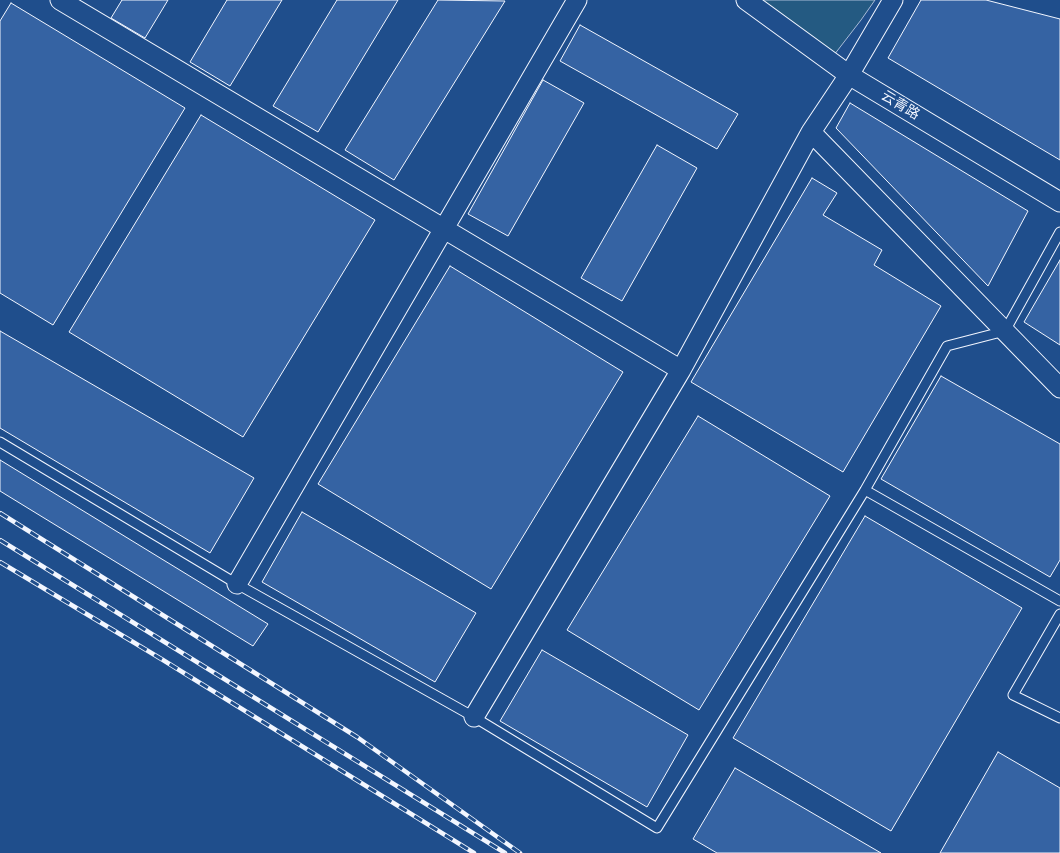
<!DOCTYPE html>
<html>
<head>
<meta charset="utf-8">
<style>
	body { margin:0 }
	canvas { display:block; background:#1f4e8c }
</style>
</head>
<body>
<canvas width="1060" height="853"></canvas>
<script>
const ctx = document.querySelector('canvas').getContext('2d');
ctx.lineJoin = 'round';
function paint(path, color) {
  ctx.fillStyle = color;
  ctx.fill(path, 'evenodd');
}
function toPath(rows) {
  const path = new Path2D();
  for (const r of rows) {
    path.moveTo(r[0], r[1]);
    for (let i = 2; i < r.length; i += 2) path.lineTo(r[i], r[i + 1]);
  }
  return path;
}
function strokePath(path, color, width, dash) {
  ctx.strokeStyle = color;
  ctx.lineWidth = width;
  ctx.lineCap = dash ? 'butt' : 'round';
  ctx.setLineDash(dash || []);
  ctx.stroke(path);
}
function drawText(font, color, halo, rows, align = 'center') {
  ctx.font = font + ' "Nunito Sans","Noto Sans SC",sans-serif';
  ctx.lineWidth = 3;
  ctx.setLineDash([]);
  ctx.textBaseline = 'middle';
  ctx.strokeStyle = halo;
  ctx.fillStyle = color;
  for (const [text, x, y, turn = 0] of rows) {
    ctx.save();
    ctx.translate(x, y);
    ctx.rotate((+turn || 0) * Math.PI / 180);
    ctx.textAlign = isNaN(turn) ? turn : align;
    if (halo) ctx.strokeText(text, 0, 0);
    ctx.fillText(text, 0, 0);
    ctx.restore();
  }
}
const green = toPath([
	[760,0,875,0,861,20,834,55,760,0]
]);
paint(green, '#245a82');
strokePath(green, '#a8bbd7', 1);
const building = toPath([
	[122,0,168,0,145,38,111,18,122,0],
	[227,0,282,0,230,86,190,62,227,0],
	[337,0,398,0,318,132,273,106,337,0],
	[438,0,505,1,394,180,345,150,438,0],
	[921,0,986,0,1060,19,1060,160,888,58,921,0],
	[11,3,185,108,53,325,0,293,0,21,11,3],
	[580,25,738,114,717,149,560,61,580,25],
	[543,80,584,103,508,236,468,214,543,80],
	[850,103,1028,211,988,286,836,128,850,103],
	[201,115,375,220,243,437,69,332,201,115],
	[657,145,697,168,622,301,581,278,657,145],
	[812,178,837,193,823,215,882,250,874,265,941,306,843,472,691,382,812,178],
	[1060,260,1060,345,1024,322,1060,260],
	[450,266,623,372,491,589,318,484,450,266],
	[0,331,254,478,210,553,0,428,0,331],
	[941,376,1060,444,1060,560,1050,577,881,479,941,376],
	[698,416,830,496,699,710,567,630,698,416],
	[0,460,268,624,253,646,0,491,0,460],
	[302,512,476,613,435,682,262,582,302,512],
	[865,516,1022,608,891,831,733,738,865,516],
	[542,650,688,735,647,807,500,721,542,650],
	[998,752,1060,788,1060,853,940,853,998,752],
	[735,768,881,853,717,853,693,839,735,768]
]);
paint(building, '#3563a3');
strokePath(building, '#f2f6ff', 1);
const lane = toPath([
	[0,442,237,584,474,717,657,828,865,490,947,346,1005,331,1060,232],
	[865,490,1060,601],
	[1060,614,1013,695,1060,718]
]);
const street = toPath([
	[60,0,681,370,811,132],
	[746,0,849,75,1060,202],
	[893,0,849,75,811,132,1060,388],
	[237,584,577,0],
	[474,717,681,370]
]);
strokePath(lane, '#f2f6ff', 11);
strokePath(street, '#f2f6ff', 21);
strokePath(lane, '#1f4e8c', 9);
strokePath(street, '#1f4e8c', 19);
const rail = toPath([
	[0,513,357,737,520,853],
	[0,540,505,853],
	[0,562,163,660,474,853]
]);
strokePath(rail, '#f2f6ff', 4.5);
strokePath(rail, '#1f4e8c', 3, [9]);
drawText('14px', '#f2f6ff', '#1f4e8c', [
	["云青路",900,106,31]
]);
</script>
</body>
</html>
